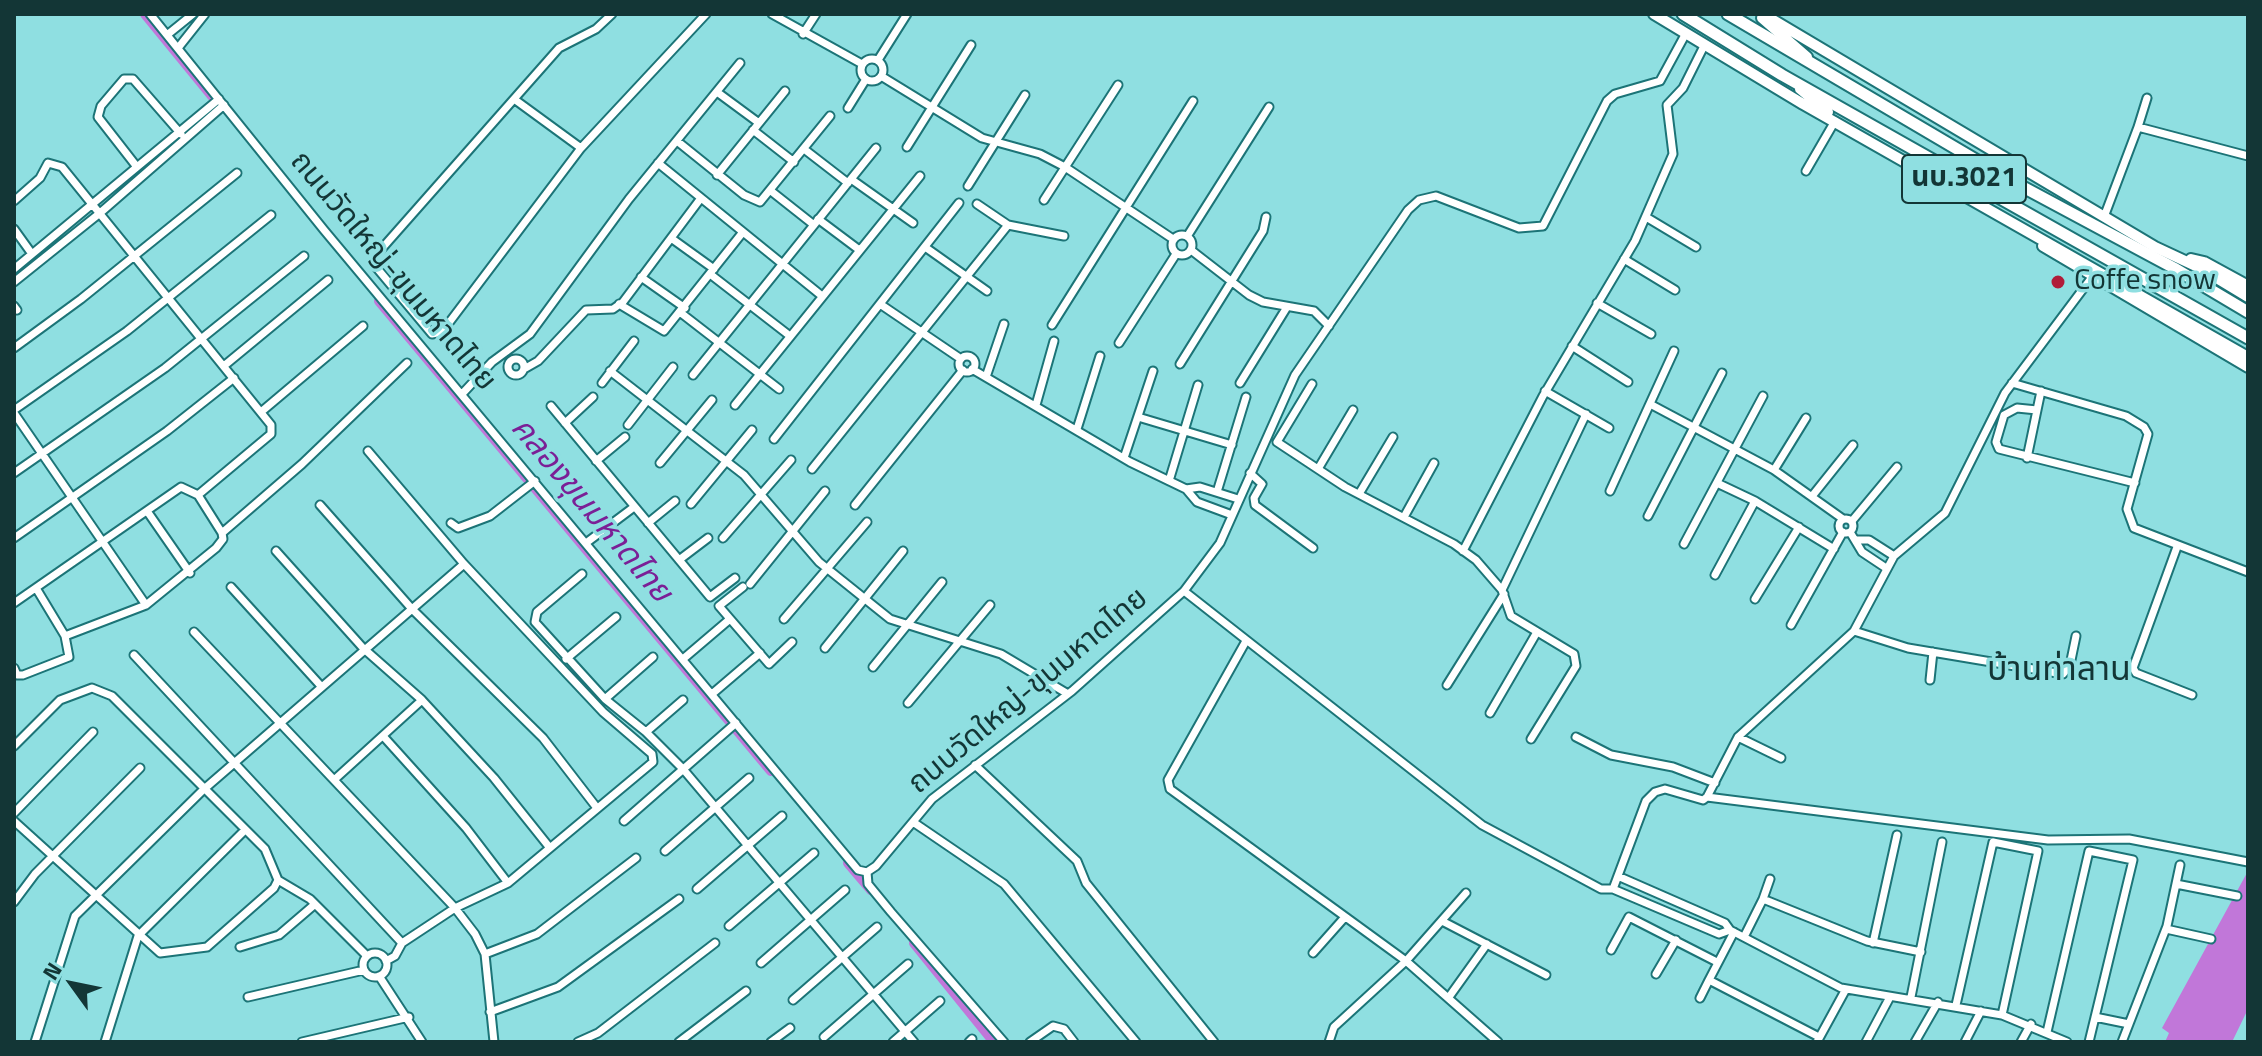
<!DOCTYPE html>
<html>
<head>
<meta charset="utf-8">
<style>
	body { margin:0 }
	#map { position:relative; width:2262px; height:1056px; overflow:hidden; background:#8fdfe1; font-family:"Titillium Web",sans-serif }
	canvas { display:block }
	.frame { position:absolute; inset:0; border:16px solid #133636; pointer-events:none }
	.north { position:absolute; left:32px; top:944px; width:80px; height:80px; -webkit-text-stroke:6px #8fdfe1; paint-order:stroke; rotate:303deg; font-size:22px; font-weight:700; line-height:32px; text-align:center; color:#133636 }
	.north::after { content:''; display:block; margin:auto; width:28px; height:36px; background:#133636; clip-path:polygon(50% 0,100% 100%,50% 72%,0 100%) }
</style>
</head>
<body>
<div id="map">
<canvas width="2262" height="1056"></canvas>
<div class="frame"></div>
<div class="north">N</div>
</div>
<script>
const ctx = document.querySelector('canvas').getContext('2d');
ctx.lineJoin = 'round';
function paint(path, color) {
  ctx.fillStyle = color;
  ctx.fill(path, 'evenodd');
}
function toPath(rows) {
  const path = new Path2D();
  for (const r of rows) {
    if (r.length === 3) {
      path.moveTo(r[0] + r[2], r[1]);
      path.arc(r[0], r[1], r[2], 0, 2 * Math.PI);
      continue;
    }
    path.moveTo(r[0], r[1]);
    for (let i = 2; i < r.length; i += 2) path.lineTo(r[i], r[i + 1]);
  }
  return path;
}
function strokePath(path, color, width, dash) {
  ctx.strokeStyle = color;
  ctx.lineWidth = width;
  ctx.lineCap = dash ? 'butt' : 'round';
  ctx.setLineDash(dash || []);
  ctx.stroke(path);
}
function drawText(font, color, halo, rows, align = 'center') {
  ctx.font = font + ' "Titillium Web","Noto Sans Thai",sans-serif';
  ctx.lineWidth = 7;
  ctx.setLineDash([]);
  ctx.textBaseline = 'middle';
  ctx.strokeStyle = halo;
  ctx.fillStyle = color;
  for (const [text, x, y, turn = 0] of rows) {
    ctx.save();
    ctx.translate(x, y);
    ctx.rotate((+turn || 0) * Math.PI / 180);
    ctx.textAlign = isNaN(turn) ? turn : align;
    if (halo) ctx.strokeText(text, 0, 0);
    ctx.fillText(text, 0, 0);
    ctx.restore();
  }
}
paint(toPath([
	[2248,871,2248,1009,2232,1042,2165,1042,2169,1033,2162,1028]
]), '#c177d9');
strokePath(toPath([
	[145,14,212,96],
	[379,301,771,771],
	[848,863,871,890],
	[914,943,994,1042]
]), '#c177d9', 10);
const street = toPath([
	[150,14,324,230,858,870,867,872,876,866,932,799,1072,691,1184,591,1220,543,1295,375,1408,210,1419,200,1436,196,1519,228,1543,226,1607,101,1615,94,1660,81,1685,35],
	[612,14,596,29,559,48,377,254,376,267,432,334,442,332,581,148,706,14],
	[772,14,862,64],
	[803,34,816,14],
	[167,35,193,14],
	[178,48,205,14],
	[872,70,11],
	[878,60,907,14],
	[881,76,982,138,1040,154,1065,167,1173,239],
	[717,92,759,123],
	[514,99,581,148],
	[848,108,866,79],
	[2138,127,2147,98],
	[753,130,794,162],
	[677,141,744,195,760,202,830,116],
	[907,147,971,45],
	[804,149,848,183],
	[658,163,822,296],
	[137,167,98,117,101,106,124,79,133,79,181,134],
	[1806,171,1835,121],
	[717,175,785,91],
	[851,179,913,223],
	[968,186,1025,95],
	[771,191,814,225],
	[1044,200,1118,85],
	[14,201,40,178,48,163,62,167,271,425,271,434,198,495],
	[1646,217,1696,247],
	[2104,217,2138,127,2248,156],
	[818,219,858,249],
	[1008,225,1064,236],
	[14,229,32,254],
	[1182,245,10],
	[1188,235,1269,107],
	[671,238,714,269],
	[925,247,987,291],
	[1191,250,1249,295,1263,302,1314,311,1329,326],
	[1624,259,1675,290],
	[14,269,219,99],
	[710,274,790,336],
	[641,277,685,308],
	[14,282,100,213,224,105],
	[1597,303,1651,334],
	[619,304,664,331,743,232],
	[880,304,961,359],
	[14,306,17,310],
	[681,313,779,389],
	[1052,325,1193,101],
	[1119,343,1176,254],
	[1572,346,1628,382],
	[14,348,81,299,237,173],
	[967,364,8],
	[516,367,8],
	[1180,364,1263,231,1266,217],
	[225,365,328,280],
	[524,369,538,361,586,310,613,309,623,302,701,198],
	[972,369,1130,462,1186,489,1197,502,1232,515],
	[610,371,744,475,819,562,890,619,1001,654,1068,694],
	[693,375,876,148],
	[986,377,1004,324],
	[602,383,634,341],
	[1240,383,1287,307],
	[2012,383,2126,416,2144,427,2148,434,2127,509,2134,528,2248,572],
	[1312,384,1277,442,1345,487,1454,544,1476,560,1502,590,1511,616,1574,654,1576,666,1531,739],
	[1545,391,1609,428],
	[462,394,492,362,530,334,629,199,740,63],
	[1650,404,1774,470],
	[735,405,920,176],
	[1036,405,1054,341],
	[551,406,710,597,735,578],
	[14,410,127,331,271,215],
	[2037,410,2017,408,2004,415,1996,442,1999,449,2135,483],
	[261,412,363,326],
	[14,413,146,605],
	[1138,417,1232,445],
	[1806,418,1774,470,1843,519],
	[565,423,593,397],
	[628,425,673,367],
	[1077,429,1100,356],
	[774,439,959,203],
	[368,451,464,564,603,712,652,754,653,762,508,883,455,908,402,943,395,956,386,961],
	[1124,458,1153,371],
	[2027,458,2041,391],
	[596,461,625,437],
	[660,463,712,400],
	[812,469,1008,225,977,204],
	[1318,469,1353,410],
	[14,473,165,368,304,256],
	[1250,473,1262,484,1254,498,1255,505,1313,548],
	[1169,481,1198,385],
	[1717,483,1755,501],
	[1186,489,1200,487,1238,499],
	[1610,491,1674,351],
	[1217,492,1246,397],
	[1359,494,1393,437],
	[1813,495,1853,445],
	[691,504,752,430],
	[320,505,412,609,543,738,597,808],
	[855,505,963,370],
	[147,511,190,573],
	[1648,516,1722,373],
	[1404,517,1434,463],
	[1846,526,7],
	[1852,521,1897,467],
	[451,523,458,528,490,516,535,481],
	[648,523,675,501],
	[1850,532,1862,552,1886,568],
	[222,533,302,464,407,363],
	[14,538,167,431,234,378],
	[723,538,791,460],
	[1857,540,1869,540,1894,556],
	[586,543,634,507],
	[1684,544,1763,396],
	[2177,547,2133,668,2136,673,2192,695],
	[276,551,363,648,422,700,494,778,550,848],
	[1463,551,1543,396,1635,241,1673,154,1667,105,1683,88,1704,46],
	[679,560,708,538],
	[582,574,537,612,535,622,605,699,646,732,683,769,914,1042],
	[1715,575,1755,501,1834,549],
	[750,584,825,491],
	[231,587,320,685],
	[743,587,719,606,769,664,792,642],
	[1502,590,1586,414],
	[1184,591,1482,825,1601,889,1613,889,1646,801,1655,792,1665,789,1703,800,1707,797,1738,737,1854,631,1894,556,1945,513,2005,393,2092,277],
	[1755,599,1799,527],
	[14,603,181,487,198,495,222,533,223,539,216,548,146,605,65,636],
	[784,619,867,522],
	[1791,625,1843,532],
	[1854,631,1908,648,2063,674,2070,665,2076,636],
	[194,632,455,908,475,934,485,954,494,1042],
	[1246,641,1168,780,1170,789,1406,961,1498,1042],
	[825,648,903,551],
	[134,655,402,943],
	[566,659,616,617],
	[683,659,730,619],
	[873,667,942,582],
	[14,668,17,675,23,675,69,657,65,636,36,588],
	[1930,680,1933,652],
	[1447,685,1504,594],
	[712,694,760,653],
	[605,699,653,657],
	[908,703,990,605],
	[1490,713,1537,632],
	[646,732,683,700],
	[383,736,466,828,508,883],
	[1576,737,1611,755,1673,767,1715,783],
	[1738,737,1781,758],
	[14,746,60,700,92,688,112,696,265,849,278,880,310,899,367,956],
	[975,765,1077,861,1086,883,1214,1042],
	[334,780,422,700],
	[1707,797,2048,840,2129,839,2248,862],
	[14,813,93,732],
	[14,821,160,953,207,947,274,888,278,880],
	[624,821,736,723],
	[913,822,1004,884,1136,1042],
	[665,851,749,778],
	[867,872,868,884,891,912,1004,1042],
	[1620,877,1725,923,1730,930,1841,988,2002,1015,2067,1042],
	[2176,884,2237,896],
	[697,889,782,816],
	[1613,889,1719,934,1730,930],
	[1763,899,1770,879],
	[14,902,35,874,140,768],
	[1442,921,1546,975],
	[729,926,814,853],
	[2166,929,2211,939],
	[1734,932,1709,980,1819,1037],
	[1744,937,1763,899,1867,941,1921,952],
	[1873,943,1897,835],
	[240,947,279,935,314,905],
	[1611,950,1629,917,1717,962],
	[1313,953,1345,917],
	[375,965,12],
	[485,954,537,934,636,858],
	[761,963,845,890],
	[1656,974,1676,940],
	[379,976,422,1042],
	[248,997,364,970],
	[1449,997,1487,944],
	[1911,997,1942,842],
	[1700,998,1709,980],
	[793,1000,877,927],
	[1956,1005,1993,842,2038,851,2002,1015],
	[490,1012,558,987,679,899],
	[2095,1017,2129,1024],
	[2047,1032,2089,851,2133,860,2089,1042],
	[824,1037,908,964],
	[35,1042,75,916,203,790,464,564],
	[105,1042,138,936,245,830],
	[302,1042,409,1017],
	[578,1042,598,1033,715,943],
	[679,1042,746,991],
	[771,1042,790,1028],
	[893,1042,940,1001],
	[969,1042,972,1039],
	[1030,1042,1053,1026,1064,1029,1074,1042],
	[1329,1042,1334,1027,1406,961,1466,893],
	[1817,1042,1846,989],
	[1866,1042,1890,997],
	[1915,1042,1938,1002],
	[1965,1042,1981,1011],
	[2021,1042,2031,1024],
	[2122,1042,2167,926,2180,865]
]);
const secondary = toPath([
	[1654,14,1803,104,2248,357],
	[1763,14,2155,247,2200,268,2248,297],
	[1762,18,1807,57],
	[1800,89,1828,112],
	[2043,246,2248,367],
	[2191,259,2204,262,2248,286]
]);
const primary = toPath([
	[1683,14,1782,75,2248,338],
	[1728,14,2008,179,2174,268,2248,312]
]);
strokePath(street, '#1c7477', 11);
strokePath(secondary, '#1c7477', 14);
strokePath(primary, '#1c7477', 15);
strokePath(street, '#fff', 7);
strokePath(secondary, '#fff', 10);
strokePath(primary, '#fff', 11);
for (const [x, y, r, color] of [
	[2058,282,8,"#b01c39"]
]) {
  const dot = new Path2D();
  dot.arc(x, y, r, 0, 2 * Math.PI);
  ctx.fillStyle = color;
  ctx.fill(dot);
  strokePath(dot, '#8fdfe1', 3);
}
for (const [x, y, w] of [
	[1964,179,124]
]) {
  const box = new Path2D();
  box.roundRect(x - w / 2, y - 24, w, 48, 6);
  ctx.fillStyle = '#8fdfe1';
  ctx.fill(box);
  strokePath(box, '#133636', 2);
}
drawText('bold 28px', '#133636', null, [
	["นบ.3021",1964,179]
]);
drawText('30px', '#133636', '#8fdfe1', [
	["ถนนวัดใหญ่-ขุนมหาดไทย",392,272,50],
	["ถนนวัดใหญ่-ขุนมหาดไทย",1029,692,-40]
]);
drawText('30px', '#133636', '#8fdfe1', [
	["Coffe snow",2074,282]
], 'left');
drawText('italic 32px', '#7b1f96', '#8fdfe1', [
	["คลองขุนมหาดไทย",590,511,50]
]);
drawText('34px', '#133636', '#8fdfe1', [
	["บ้านท่าลาน",2059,672]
]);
</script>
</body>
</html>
